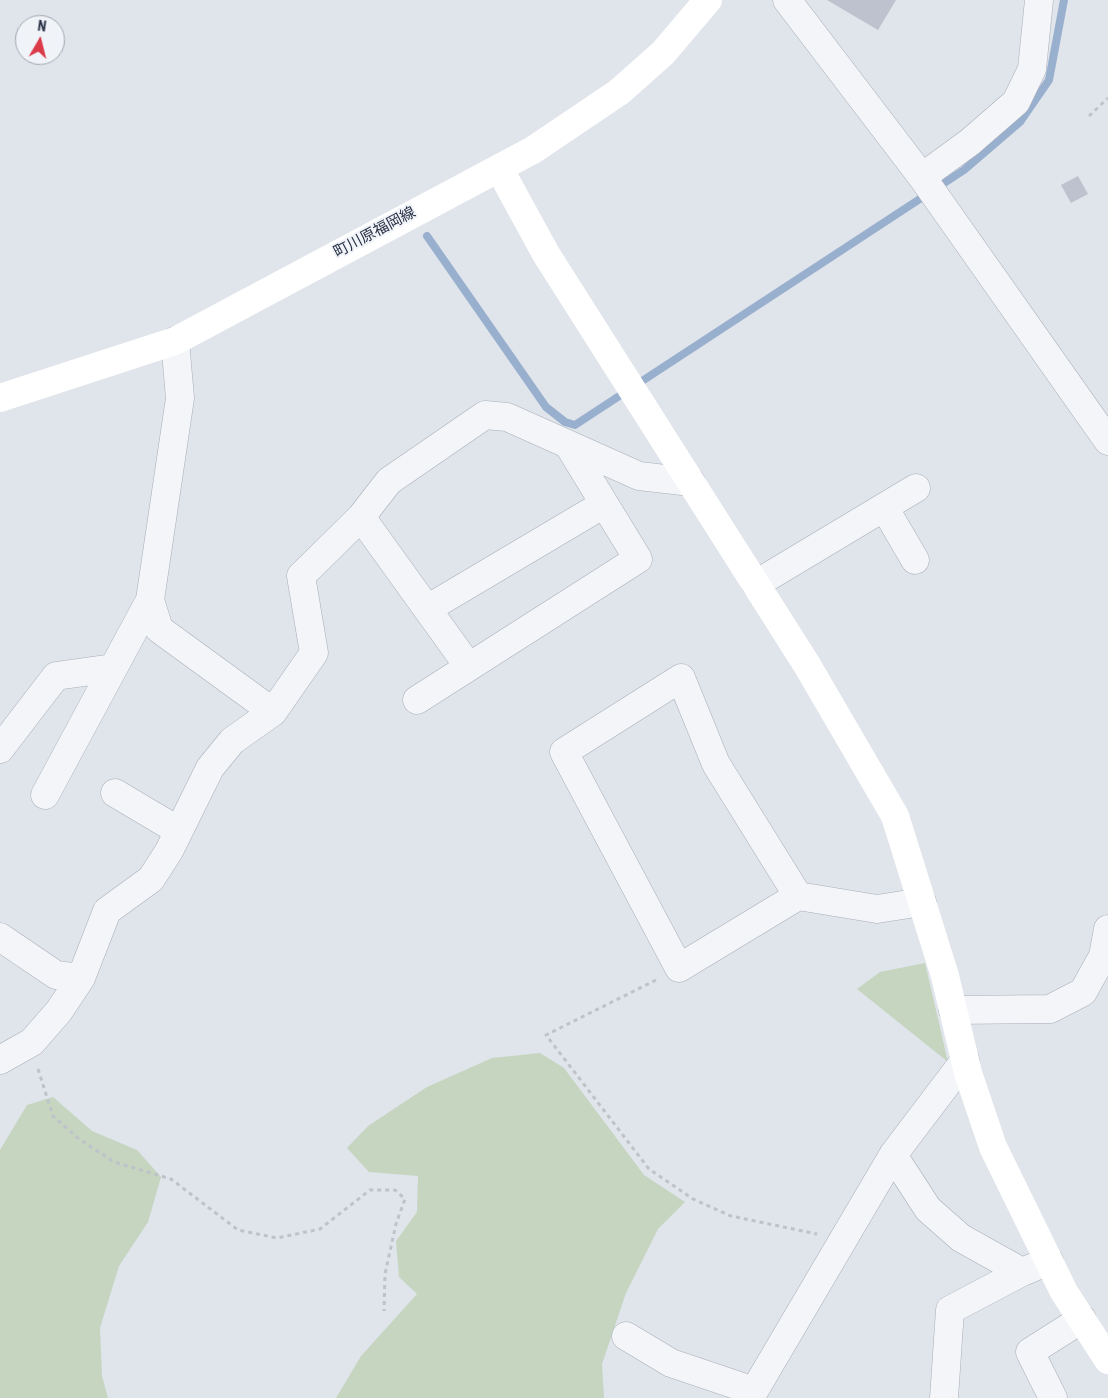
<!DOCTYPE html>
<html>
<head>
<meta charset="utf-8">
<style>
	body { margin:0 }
	#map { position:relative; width:1108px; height:1398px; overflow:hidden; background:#e0e4eb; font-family:"Roboto Condensed",sans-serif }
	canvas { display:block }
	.north { position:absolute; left:15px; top:15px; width:50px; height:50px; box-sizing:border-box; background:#f0f3f8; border:1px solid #a0a5b0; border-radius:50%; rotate:8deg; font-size:14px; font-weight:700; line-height:20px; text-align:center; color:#273044 }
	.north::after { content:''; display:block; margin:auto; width:18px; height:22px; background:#db3a49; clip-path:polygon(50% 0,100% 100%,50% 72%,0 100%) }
</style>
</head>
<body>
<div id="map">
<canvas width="1108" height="1398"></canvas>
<div class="north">N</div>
</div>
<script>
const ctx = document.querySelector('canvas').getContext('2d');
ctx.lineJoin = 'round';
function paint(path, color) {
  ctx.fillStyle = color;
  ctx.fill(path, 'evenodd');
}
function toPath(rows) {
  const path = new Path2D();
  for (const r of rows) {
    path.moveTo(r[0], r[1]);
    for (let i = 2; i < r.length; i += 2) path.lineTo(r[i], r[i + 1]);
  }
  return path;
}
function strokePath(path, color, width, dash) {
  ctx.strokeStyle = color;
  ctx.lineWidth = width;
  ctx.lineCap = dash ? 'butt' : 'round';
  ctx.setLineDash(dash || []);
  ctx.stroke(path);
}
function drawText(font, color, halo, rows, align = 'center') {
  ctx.font = font + ' "Roboto Condensed","Noto Sans JP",sans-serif';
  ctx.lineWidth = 4;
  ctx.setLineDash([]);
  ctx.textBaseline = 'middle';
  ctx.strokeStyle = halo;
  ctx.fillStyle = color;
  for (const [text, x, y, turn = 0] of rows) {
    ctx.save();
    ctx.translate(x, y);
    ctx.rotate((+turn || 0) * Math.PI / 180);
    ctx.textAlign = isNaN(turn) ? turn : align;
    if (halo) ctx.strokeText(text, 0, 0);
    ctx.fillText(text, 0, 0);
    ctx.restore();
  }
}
paint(toPath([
	[925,963,948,1062,857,989,880,972],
	[540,1053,564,1068,644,1175,685,1202,658,1229,626,1293,602,1364,604,1398,336,1398,361,1356,417,1294,399,1277,396,1241,417,1212,418,1176,369,1172,347,1148,368,1126,427,1087,492,1058],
	[53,1097,92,1131,137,1150,161,1177,148,1222,119,1266,100,1328,102,1376,108,1398,0,1398,0,1150,27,1105]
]), '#c5d5c0');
strokePath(toPath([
	[427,236,546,407,565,422,575,425,964,170,1020,122,1049,80,1064,0]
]), '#98afce', 8);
paint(toPath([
	[827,0,896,0,878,30],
	[1078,176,1088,194,1071,203,1061,185]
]), '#bdc2ce');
const street = toPath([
	[787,0,922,177,1108,441],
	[922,177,970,142,1016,102,1032,69,1039,0],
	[175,341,180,398,150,600,159,629,273,712,314,653,301,576,361,517,389,481,485,415,507,417,639,476,691,482],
	[884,507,915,560],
	[361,517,469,667],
	[756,584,916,488],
	[427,609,604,504],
	[417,700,638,559,569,446],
	[0,749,56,676,113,668],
	[115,793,179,831],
	[45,795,150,600],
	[798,896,679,968,564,752,681,678,716,764,798,896,877,909,922,902],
	[0,937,56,975,81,978],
	[953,1010,1050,1009,1083,992,1103,956,1108,929],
	[0,1060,32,1042,59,1011,81,978,107,911,151,879,169,851,210,768,232,741,273,712],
	[893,1155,928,1209,961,1238,1022,1272],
	[626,1336,671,1363,754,1391],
	[750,1398,893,1155,965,1060],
	[944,1398,950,1310,1022,1272,1049,1261],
	[1053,1398,1030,1352,1082,1319]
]);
strokePath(street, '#a8aeb9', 29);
strokePath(toPath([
	[1089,116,1108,98],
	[656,980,546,1035,649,1169,693,1199,731,1216,817,1234],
	[38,1069,53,1116,79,1139,114,1162,171,1179,238,1230,277,1238,320,1229,370,1190,395,1190,405,1199,396,1224,385,1274,384,1311]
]), '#bec2c9', 3, [4, 4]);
strokePath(street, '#f3f5f8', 28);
strokePath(toPath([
	[499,168,546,254,807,665,895,816,945,976,968,1073,993,1147,1064,1292,1108,1360],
	[0,398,175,341,533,150,619,92,663,53,708,0]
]), '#fff', 28);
drawText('15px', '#273044', '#f0f3f8', [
	["町川原福岡線",375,233,-28]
]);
</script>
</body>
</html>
